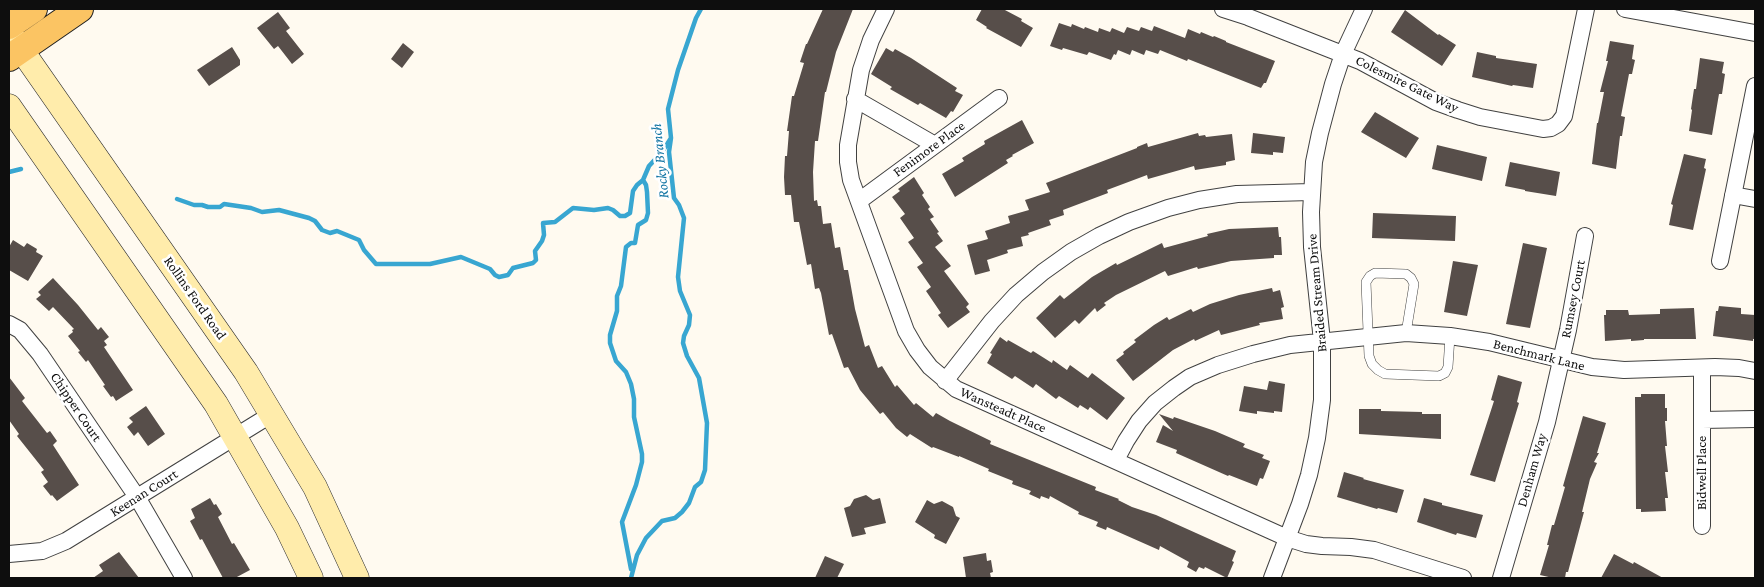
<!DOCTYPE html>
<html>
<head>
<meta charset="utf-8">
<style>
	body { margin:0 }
	#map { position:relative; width:1764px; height:587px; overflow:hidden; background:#fffaf0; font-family:"Crimson Pro",serif }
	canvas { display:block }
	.frame { position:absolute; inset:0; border:10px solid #0e0e0e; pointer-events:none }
</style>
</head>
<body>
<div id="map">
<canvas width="1764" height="587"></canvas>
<div class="frame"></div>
</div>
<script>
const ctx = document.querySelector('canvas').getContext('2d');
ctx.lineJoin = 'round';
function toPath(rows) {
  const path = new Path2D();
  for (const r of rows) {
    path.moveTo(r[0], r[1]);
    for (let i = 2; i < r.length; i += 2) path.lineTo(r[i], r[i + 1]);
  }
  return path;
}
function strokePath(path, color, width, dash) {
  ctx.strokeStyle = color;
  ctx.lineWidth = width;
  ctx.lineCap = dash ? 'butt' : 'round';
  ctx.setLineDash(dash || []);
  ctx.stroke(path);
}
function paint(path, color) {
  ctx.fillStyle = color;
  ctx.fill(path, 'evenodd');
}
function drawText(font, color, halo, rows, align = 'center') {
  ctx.font = font + ' "Crimson Pro",serif';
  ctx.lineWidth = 5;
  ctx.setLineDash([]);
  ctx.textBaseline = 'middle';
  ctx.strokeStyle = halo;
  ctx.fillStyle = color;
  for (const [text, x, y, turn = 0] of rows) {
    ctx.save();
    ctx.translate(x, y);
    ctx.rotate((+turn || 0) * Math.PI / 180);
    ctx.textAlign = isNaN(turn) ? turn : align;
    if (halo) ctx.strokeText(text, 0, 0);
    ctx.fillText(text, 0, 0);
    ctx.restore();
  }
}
strokePath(toPath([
	[9,172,21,169],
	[177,199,194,205,202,205,208,207,220,207,224,204,251,208,262,212,279,210,309,218,315,221,322,230,330,233,337,231,359,240,364,250,376,264,430,264,461,257,490,269,495,275,499,277,508,275,513,268,533,263,536,260,535,251,542,241,544,235,543,223,555,222,573,208,594,210,608,208,613,210,620,216,625,216,630,213,633,191,637,185,643,180,649,166,662,152,671,138],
	[631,569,622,522,636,485,642,462,642,454,634,417,634,399,631,384,626,372,616,361,610,343,610,335,617,311,617,296,621,286,626,247,631,243,635,243,638,225,646,220,648,213,647,192,646,185,643,180],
	[631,578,637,555,646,538,662,521,675,518,682,512,689,503,695,487,701,482,705,470,707,423,699,378,687,356,683,343,684,336,689,325,690,315,680,291,678,277,684,218,679,205,674,198,669,152,671,138,668,109,678,70,696,18,701,9]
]), '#38a6d1', 4.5);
paint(toPath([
	[823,9,853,9,836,52,826,92,825,92,818,141,815,141,813,172,814,201,817,200,818,206,821,206,823,224,831,223,835,248,840,247,844,270,848,270,855,309,865,347,869,345,878,368,882,366,895,387,897,385,914,405,916,403,933,417,936,413,950,421,991,441,990,444,1096,487,1095,490,1119,499,1118,500,1132,507,1156,515,1236,551,1232,561,1234,562,1227,578,1205,567,1204,569,1199,567,1196,572,1187,567,1189,562,1160,546,1159,550,1107,527,1106,530,1096,526,1098,522,1078,514,1079,512,1050,496,1049,499,1041,496,1040,499,1029,494,1031,491,1012,484,1013,481,988,471,989,469,959,456,959,457,933,447,932,448,910,434,907,437,896,428,883,412,880,414,860,390,848,367,844,368,832,334,829,335,821,293,819,288,815,289,811,264,807,265,799,222,794,222,791,195,785,195,784,177,785,156,787,156,789,131,787,131,792,96,794,96,804,63,800,62,806,44,807,44],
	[982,9,1003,9,1022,19,1021,21,1033,28,1021,47,986,28,987,27,976,20],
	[1405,10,1438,35,1439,34,1456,45,1442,66,1391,32],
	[278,12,290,28,286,31,304,54,292,64,278,46,274,49,257,28],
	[1059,23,1071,27,1072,24,1084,29,1085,27,1098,32,1099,28,1110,32,1112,28,1124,33,1127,27,1139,31,1141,27,1152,31,1154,26,1185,38,1188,29,1200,34,1201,32,1213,37,1214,36,1226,41,1226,42,1275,61,1266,83,1264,83,1261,88,1188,59,1187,61,1160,50,1158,54,1146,50,1144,55,1132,50,1130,55,1118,50,1116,55,1114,54,1111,60,1089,52,1087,55,1063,48,1062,50,1050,46],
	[1610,41,1634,45,1632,59,1635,60,1632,74,1629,74,1621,116,1625,117,1622,136,1620,136,1616,169,1592,164,1597,123,1598,123,1604,92,1600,92,1608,61,1606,61],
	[403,43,414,52,402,68,391,59],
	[232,47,240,60,240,65,209,86,197,70],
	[886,48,893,52,895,49,911,58,957,88,955,91,963,95,953,112,951,111,946,118,920,103,918,105,890,89,892,87,871,74],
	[1477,52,1496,56,1496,58,1537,64,1533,88,1513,85,1512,86,1472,77],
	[1700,58,1724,62,1722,73,1725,74,1722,94,1719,94,1712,135,1689,131,1692,110,1691,109,1694,89,1696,89],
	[1375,112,1419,138,1406,158,1361,132],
	[1022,120,1034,143,1012,155,1013,156,1006,160,1008,163,955,197,942,174,964,161,962,158,985,144,984,141],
	[1198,133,1199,136,1205,135,1206,137,1232,134,1235,160,1226,162,1226,165,1195,170,1194,166,1148,179,1147,175,1107,190,1108,193,1063,210,1064,215,1049,220,1051,225,1028,233,1029,235,1021,237,1023,246,1007,250,1008,253,987,260,990,271,975,275,967,245,988,239,985,231,1010,223,1008,216,1029,210,1025,200,1050,192,1046,183,1137,148,1137,147,1147,143,1148,147],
	[1253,133,1285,137,1283,153,1273,152,1273,155,1251,153],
	[1437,145,1487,157,1482,181,1432,169],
	[1684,154,1706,159,1704,168,1706,169,1693,230,1669,225,1673,205,1671,204],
	[1510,162,1560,172,1556,196,1525,191,1525,190,1505,186],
	[914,177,924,193,922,195,930,207,928,209,934,217,930,219,939,232,937,233,943,241,935,247,951,266,944,271,969,304,966,307,970,312,948,328,938,315,941,313,926,291,931,287,917,267,923,263,908,242,914,238,900,218,905,214,892,197,900,191,898,189],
	[1373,213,1456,216,1455,241,1372,238],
	[1278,227,1279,237,1281,237,1282,255,1274,255,1274,258,1231,261,1198,269,1197,267,1168,276,1165,271,1116,295,1104,303,1106,305,1097,312,1095,308,1079,324,1075,320,1055,338,1036,318,1060,295,1064,299,1092,277,1116,263,1117,265,1162,243,1164,248,1208,236,1207,234,1229,229],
	[13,240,24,247,27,243,37,249,36,252,43,256,28,281,9,270,9,247],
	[1523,243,1547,248,1530,328,1506,324],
	[1453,261,1478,265,1467,316,1444,312],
	[53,278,78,305,98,330,101,327,109,337,104,341,107,345,104,347,133,390,116,401,113,396,111,397,103,386,105,385,88,360,86,362,78,352,80,351,68,336,73,332,72,330,74,329,53,307,49,311,36,299,41,295,38,292],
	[1272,288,1273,292,1280,290,1284,307,1281,308,1283,319,1259,323,1260,325,1221,335,1219,330,1195,341,1194,339,1173,350,1133,381,1116,360,1124,354,1123,352,1136,342,1134,340,1154,325,1167,317,1169,320,1191,309,1193,312,1210,304,1239,295],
	[1719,306,1741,308,1741,314,1755,315,1755,339,1753,339,1753,341,1713,336,1716,311,1718,311],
	[1694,308,1696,339,1644,339,1644,340,1631,341,1631,339,1605,341,1604,315,1606,315,1606,310,1628,310,1629,315,1660,314,1660,309],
	[1000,337,1007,342,1008,340,1031,353,1033,351,1052,363,1053,360,1067,370,1070,365,1088,378,1092,373,1125,398,1107,420,1090,407,1088,410,1080,405,1078,408,1059,396,1056,399,1036,384,1033,388,1015,376,1012,379,987,363,992,354,990,353],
	[1498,375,1522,382,1517,402,1519,403,1495,482,1470,475,1494,401,1491,400],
	[9,377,25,398,22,401,47,433,50,431,57,441,53,445,79,485,57,501,52,495,51,496,43,486,48,482,41,472,44,470,17,436,19,434,9,420],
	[1269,381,1285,384,1282,412,1274,411,1274,413,1257,411,1257,414,1239,411,1244,386,1267,390],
	[1641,394,1665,394,1665,408,1667,408,1667,421,1665,421,1667,446,1665,446,1668,472,1665,472,1668,498,1665,498,1666,511,1641,512,1641,509,1636,509,1635,397,1641,397],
	[146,406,165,434,148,446,138,432,134,436,127,427,133,422,129,418],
	[1359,409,1381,409,1381,411,1422,412,1422,414,1441,414,1441,439,1359,434],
	[1159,414,1173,419,1174,417,1215,431,1245,444,1243,447,1264,455,1262,458,1270,461,1263,479,1260,478,1257,486,1229,475,1228,476,1176,453,1177,450,1156,442,1163,425,1173,431],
	[1583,416,1606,423,1597,453,1599,453,1594,462,1597,463,1590,479,1582,512,1584,512,1568,572,1566,572,1565,578,1553,578,1540,575,1549,545,1547,545,1552,525,1554,525,1565,487,1563,486],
	[1344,472,1364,478,1363,479,1404,490,1397,513,1378,508,1377,509,1337,497],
	[866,495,873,500,880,498,886,523,864,528,866,534,852,537,844,508,850,506,854,499],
	[210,498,214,505,216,504,222,514,218,517,232,544,234,543,250,570,235,578,223,578,202,539,200,540,190,521,195,518,191,509],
	[1424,498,1442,503,1442,505,1483,515,1476,538,1457,533,1456,535,1417,522],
	[927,500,934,504,942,501,953,507,956,516,960,518,946,544,934,538,935,535,915,522],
	[119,552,139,578,93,578,103,571,99,565],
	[986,553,987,561,991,560,993,572,990,573,991,578,966,578,963,557],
	[1614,554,1633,564,1634,562,1663,578,1601,578],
	[825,556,844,564,837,578,815,578]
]), '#574e4a');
const service = toPath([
	[1406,333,1414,284,1411,278,1406,274,1375,273,1370,276,1366,282,1369,356,1372,364,1378,370,1385,374,1439,376,1445,373,1448,367,1450,336]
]);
const minor = toPath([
	[886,9,871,40,861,70,848,145,848,162,851,180,906,331,917,350,930,367,956,389,1287,538,1306,544,1322,546,1351,547,1374,550,1463,578],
	[1223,9,1248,17,1360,61,1436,102,1458,110,1480,117,1543,129,1551,128,1558,124,1564,116,1586,9],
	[1625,9,1755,33],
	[855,99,935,145],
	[1733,195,1755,199],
	[859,201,999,98],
	[1720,261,1755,86],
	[9,324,20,330,40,354,137,497,184,578],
	[1702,368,1702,526],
	[945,381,992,321,1016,295,1043,272,1071,252,1099,236,1129,222,1168,208,1199,200,1237,194,1311,192],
	[1702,420,1755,419],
	[1116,460,1126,441,1139,421,1155,403,1174,388,1190,377,1218,365,1253,354,1290,345,1406,333,1450,336,1489,342,1592,367,1624,370,1715,367,1739,368,1755,371],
	[9,554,42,551,66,541,272,414],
	[1272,578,1300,504,1309,475,1317,438,1322,400,1322,341,1312,247,1311,212,1314,162,1320,133,1333,84,1343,54,1364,9],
	[1501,578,1547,422,1568,330,1585,236]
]);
const secondary = toPath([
	[9,32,246,372,315,487,357,578],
	[9,106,216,404,287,528,311,578]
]);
const primary = toPath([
	[9,26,34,9],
	[9,58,80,9]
]);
strokePath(service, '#414141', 10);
strokePath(minor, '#414141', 18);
strokePath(secondary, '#303030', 25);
strokePath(primary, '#1f1f1f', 28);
strokePath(service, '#fff', 9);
strokePath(minor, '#fff', 16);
strokePath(secondary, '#ffecab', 24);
strokePath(primary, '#fbc463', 26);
drawText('14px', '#0e0e0e', '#fff', [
	["Colesmire Gate Way",1407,84,26],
	["Fenimore Place",929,149,-36],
	["Braided Stream Drive",1317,293,-95],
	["Rollins Ford Road",195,298,55],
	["Rumsey Court",1573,299,-79],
	["Benchmark Lane",1539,355,14],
	["Chipper Court",76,407,56],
	["Wansteadt Place",1003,410,24],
	["Denham Way",1532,470,-74],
	["Bidwell Place",1702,473,-90],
	["Keenan Court",144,493,-32]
]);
drawText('italic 15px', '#1476a4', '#fff', [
	["Rocky Branch",660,161,-96]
]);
</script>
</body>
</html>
